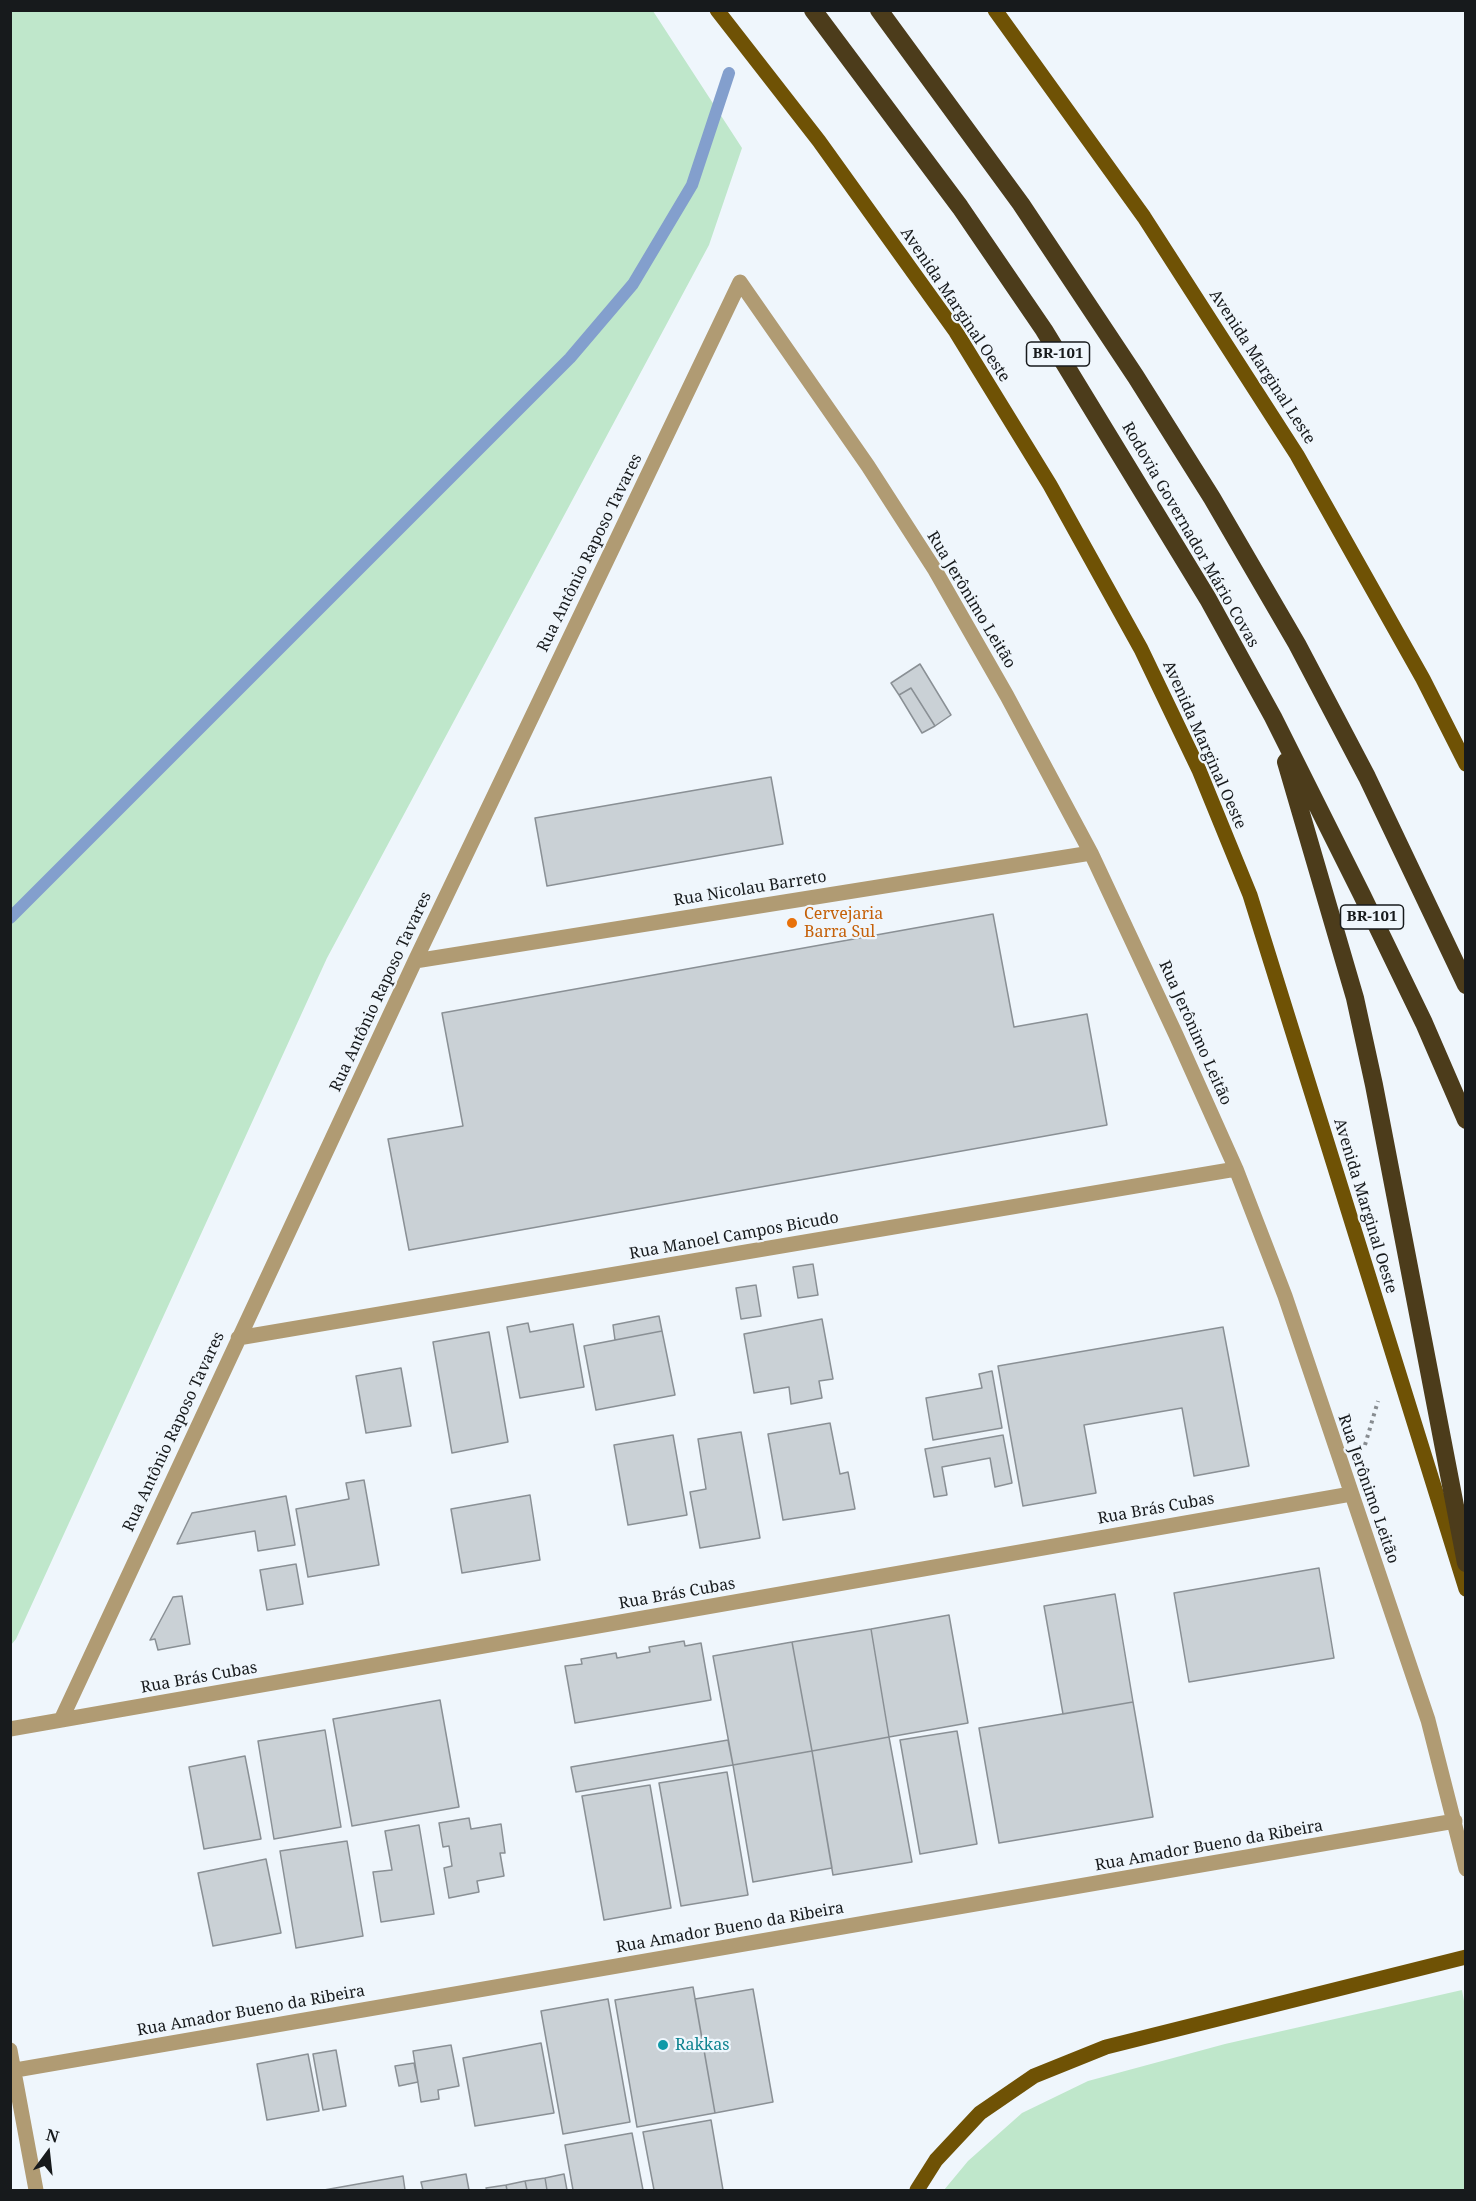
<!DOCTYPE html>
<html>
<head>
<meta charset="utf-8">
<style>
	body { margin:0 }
	#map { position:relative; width:1476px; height:2201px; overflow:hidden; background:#eff6fc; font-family:"Noto Serif",serif }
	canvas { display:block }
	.frame { position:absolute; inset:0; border:12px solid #171a1c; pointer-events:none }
	.north { position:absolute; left:18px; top:2123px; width:60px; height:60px; -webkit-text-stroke:4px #eff6fc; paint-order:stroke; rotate:15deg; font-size:16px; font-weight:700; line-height:24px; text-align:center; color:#171a1c }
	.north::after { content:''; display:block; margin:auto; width:21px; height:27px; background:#171a1c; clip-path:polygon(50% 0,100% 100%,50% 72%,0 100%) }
</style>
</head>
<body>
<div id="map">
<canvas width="1476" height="2201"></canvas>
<div class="frame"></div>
<div class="north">N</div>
</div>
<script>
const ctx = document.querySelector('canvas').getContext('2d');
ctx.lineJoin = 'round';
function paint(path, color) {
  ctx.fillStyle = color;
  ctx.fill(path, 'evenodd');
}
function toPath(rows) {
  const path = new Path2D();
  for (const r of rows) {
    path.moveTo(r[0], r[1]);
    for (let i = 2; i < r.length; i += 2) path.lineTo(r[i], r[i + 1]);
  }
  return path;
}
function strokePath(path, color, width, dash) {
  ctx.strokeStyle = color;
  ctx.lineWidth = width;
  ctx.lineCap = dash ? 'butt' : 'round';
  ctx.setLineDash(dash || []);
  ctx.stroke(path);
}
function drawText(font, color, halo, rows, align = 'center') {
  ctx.font = font + ' "Noto Serif",serif';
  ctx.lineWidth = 4.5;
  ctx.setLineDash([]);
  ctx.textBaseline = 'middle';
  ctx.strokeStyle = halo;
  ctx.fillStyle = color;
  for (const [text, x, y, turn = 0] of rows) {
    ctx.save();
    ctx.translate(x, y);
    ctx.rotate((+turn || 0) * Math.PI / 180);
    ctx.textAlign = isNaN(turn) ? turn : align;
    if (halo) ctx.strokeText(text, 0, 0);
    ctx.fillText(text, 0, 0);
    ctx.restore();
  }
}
paint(toPath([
	[11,10,653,11,742,148,709,245,327,958,16,1639,11,1645],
	[1462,1990,1466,2012,1465,2190,944,2190,968,2161,1022,2113,1088,2081,1225,2044]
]), '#bfe7cb');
strokePath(toPath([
	[10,918,570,358,633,284,692,185,729,73]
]), '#839fcd', 12);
const building = toPath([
	[920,664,951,715,935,726,911,688,899,695,891,683,920,664],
	[911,688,935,726,922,733,899,695,911,688],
	[771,777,783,844,547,886,535,818,771,777],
	[993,914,1014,1027,1087,1014,1107,1125,409,1250,388,1139,463,1126,442,1013,993,914],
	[813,1264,818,1295,798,1298,793,1267,813,1264],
	[756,1285,761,1316,741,1319,736,1288,756,1285],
	[659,1316,662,1331,615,1340,613,1325,659,1316],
	[822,1319,833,1379,819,1381,822,1398,791,1404,789,1387,754,1393,744,1334,822,1319],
	[528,1323,530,1332,573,1324,584,1387,520,1398,507,1327,528,1323],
	[1223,1327,1249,1466,1194,1476,1182,1408,1084,1425,1096,1493,1023,1506,998,1366,1223,1327],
	[662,1331,675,1395,596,1410,584,1346,662,1331],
	[489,1332,508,1442,452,1453,433,1342,489,1332],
	[401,1368,411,1426,366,1433,356,1376,401,1368],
	[992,1371,1002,1428,933,1440,926,1398,982,1388,979,1374,992,1371],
	[830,1423,840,1474,848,1472,855,1509,783,1520,768,1434,830,1423],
	[741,1432,760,1538,700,1548,690,1492,706,1489,698,1439,741,1432],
	[673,1435,687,1515,628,1525,614,1445,673,1435],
	[1003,1435,1012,1483,995,1487,990,1458,942,1467,947,1495,934,1497,925,1449,1003,1435],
	[364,1480,379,1565,308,1577,296,1509,349,1499,346,1483,364,1480],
	[530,1495,540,1560,462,1573,451,1509,530,1495],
	[286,1496,295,1545,258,1551,255,1531,177,1544,192,1513,286,1496],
	[296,1564,303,1604,267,1610,260,1570,296,1564],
	[1319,1568,1334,1658,1189,1682,1174,1593,1319,1568],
	[1115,1594,1133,1702,1063,1714,1044,1606,1115,1594],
	[182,1596,190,1644,158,1650,155,1639,150,1640,173,1597,182,1596],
	[949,1615,968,1723,889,1737,871,1629,949,1615],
	[871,1629,889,1737,812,1751,792,1642,871,1629],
	[684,1641,685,1646,701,1643,711,1700,575,1723,565,1666,582,1664,581,1659,616,1653,617,1658,650,1652,649,1647,684,1641],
	[792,1642,812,1751,733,1765,713,1656,792,1642],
	[440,1700,459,1807,352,1826,333,1719,440,1700],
	[1133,1702,1153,1817,999,1843,979,1728,1133,1702],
	[325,1730,341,1827,274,1839,258,1741,325,1730],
	[957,1731,977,1844,920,1854,900,1740,957,1731],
	[889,1737,912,1862,833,1875,812,1751,889,1737],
	[728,1740,733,1765,576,1792,571,1767,728,1740],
	[812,1751,832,1868,753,1882,733,1765,812,1751],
	[245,1756,261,1839,204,1849,189,1767,245,1756],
	[727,1772,748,1895,681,1906,659,1783,727,1772],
	[650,1785,671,1908,604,1920,582,1796,650,1785],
	[469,1818,471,1829,501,1824,505,1853,500,1853,504,1876,477,1881,479,1892,449,1898,444,1868,452,1866,449,1846,443,1847,439,1823,469,1818],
	[419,1825,434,1914,381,1922,373,1872,392,1870,385,1831,419,1825],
	[347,1841,363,1936,296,1948,280,1851,347,1841],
	[266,1859,281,1933,213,1946,198,1873,266,1859],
	[693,1987,715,2113,637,2127,615,2000,693,1987],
	[753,1989,773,2102,715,2113,695,1999,753,1989],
	[608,1999,630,2122,563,2134,541,2011,608,1999],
	[541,2043,554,2113,475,2126,463,2058,541,2043],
	[451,2045,459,2086,438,2090,439,2099,421,2102,413,2051,451,2045],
	[336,2050,346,2106,323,2110,313,2054,336,2050],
	[308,2054,319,2111,267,2120,257,2064,308,2054],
	[414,2063,418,2082,399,2086,395,2066,414,2063],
	[711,2120,723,2190,654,2190,643,2132,711,2120],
	[632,2133,643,2190,573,2190,565,2145,632,2133],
	[466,2174,469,2190,423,2190,421,2182,466,2174],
	[564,2174,567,2190,547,2190,545,2178,564,2174],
	[403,2176,405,2190,324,2190,403,2176],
	[545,2178,547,2190,527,2190,525,2181,545,2178],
	[525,2181,527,2190,507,2190,506,2185,525,2181],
	[506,2185,507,2190,487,2190,486,2188,506,2185]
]);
paint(building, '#cad1d6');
strokePath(building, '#8a9095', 1.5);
strokePath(toPath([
	[1365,1445,1378,1401]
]), '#878c90', 4, [3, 4.5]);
strokePath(toPath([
	[415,961,1091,853],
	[238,1338,1236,1169],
	[61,1720,415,961,740,282,868,466,935,570,1007,696,1091,853,1176,1035,1236,1169,1285,1296,1428,1720,1466,1869],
	[10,1729,1351,1494],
	[10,2050,36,2190],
	[10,2071,1455,1821]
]), '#b09b73', 15);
strokePath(toPath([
	[717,10,819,141,956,332,1050,485,1141,649,1199,770,1250,895,1466,1589],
	[995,10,1144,217,1297,455,1423,679,1466,764],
	[917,2190,936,2160,980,2113,1034,2076,1106,2047,1466,1957]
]), '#6f5205', 15);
strokePath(toPath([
	[813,10,960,207,1044,330,1208,599,1273,717,1362,895,1424,1023,1466,1120],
	[879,10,1021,204,1136,377,1212,498,1297,644,1367,777,1466,985],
	[1286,762,1355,998,1374,1085,1466,1563]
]), '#4c3c1b', 18);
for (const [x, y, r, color] of [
	[792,923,6,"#e8710a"],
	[663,2045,6,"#0f9aa8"]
]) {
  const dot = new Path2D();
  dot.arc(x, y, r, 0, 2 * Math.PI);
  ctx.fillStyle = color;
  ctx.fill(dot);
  strokePath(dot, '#eff6fc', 2);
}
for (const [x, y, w] of [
	[1058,354,63],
	[1372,917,63]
]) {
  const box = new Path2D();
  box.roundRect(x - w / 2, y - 12, w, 24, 4.5);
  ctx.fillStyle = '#eff6fc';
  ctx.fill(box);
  strokePath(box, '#171a1c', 1.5);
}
drawText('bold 15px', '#171a1c', null, [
	["BR-101",1058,354],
	["BR-101",1372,917]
]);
drawText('16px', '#171a1c', '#eff6fc', [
	["Avenida Marginal Oeste",955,305,56],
	["Avenida Marginal Leste",1262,367,57],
	["Rodovia Governador Mário Covas",1190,535,60],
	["Rua Antônio Raposo Tavares",590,553,-64],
	["Rua Jerônimo Leitão",971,600,59],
	["Avenida Marginal Oeste",1204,745,66],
	["Rua Nicolau Barreto",750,889,-9],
	["Rua Antônio Raposo Tavares",381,992,-65],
	["Rua Jerônimo Leitão",1195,1033,66],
	["Avenida Marginal Oeste",1365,1206,73],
	["Rua Manoel Campos Bicudo",734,1236,-10],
	["Rua Antônio Raposo Tavares",174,1432,-65],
	["Rua Jerônimo Leitão",1368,1489,71],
	["Rua Brás Cubas",1156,1509,-10],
	["Rua Brás Cubas",677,1594,-10],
	["Rua Brás Cubas",199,1678,-10],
	["Rua Amador Bueno da Ribeira",1209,1846,-10],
	["Rua Amador Bueno da Ribeira",730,1928,-10],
	["Rua Amador Bueno da Ribeira",251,2011,-10]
]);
drawText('16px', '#c56008', '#eff6fc', [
	["Cervejaria",804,914],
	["Barra Sul",804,932]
], 'left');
drawText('16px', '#0d838f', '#eff6fc', [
	["Rakkas",675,2045]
], 'left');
</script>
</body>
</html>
